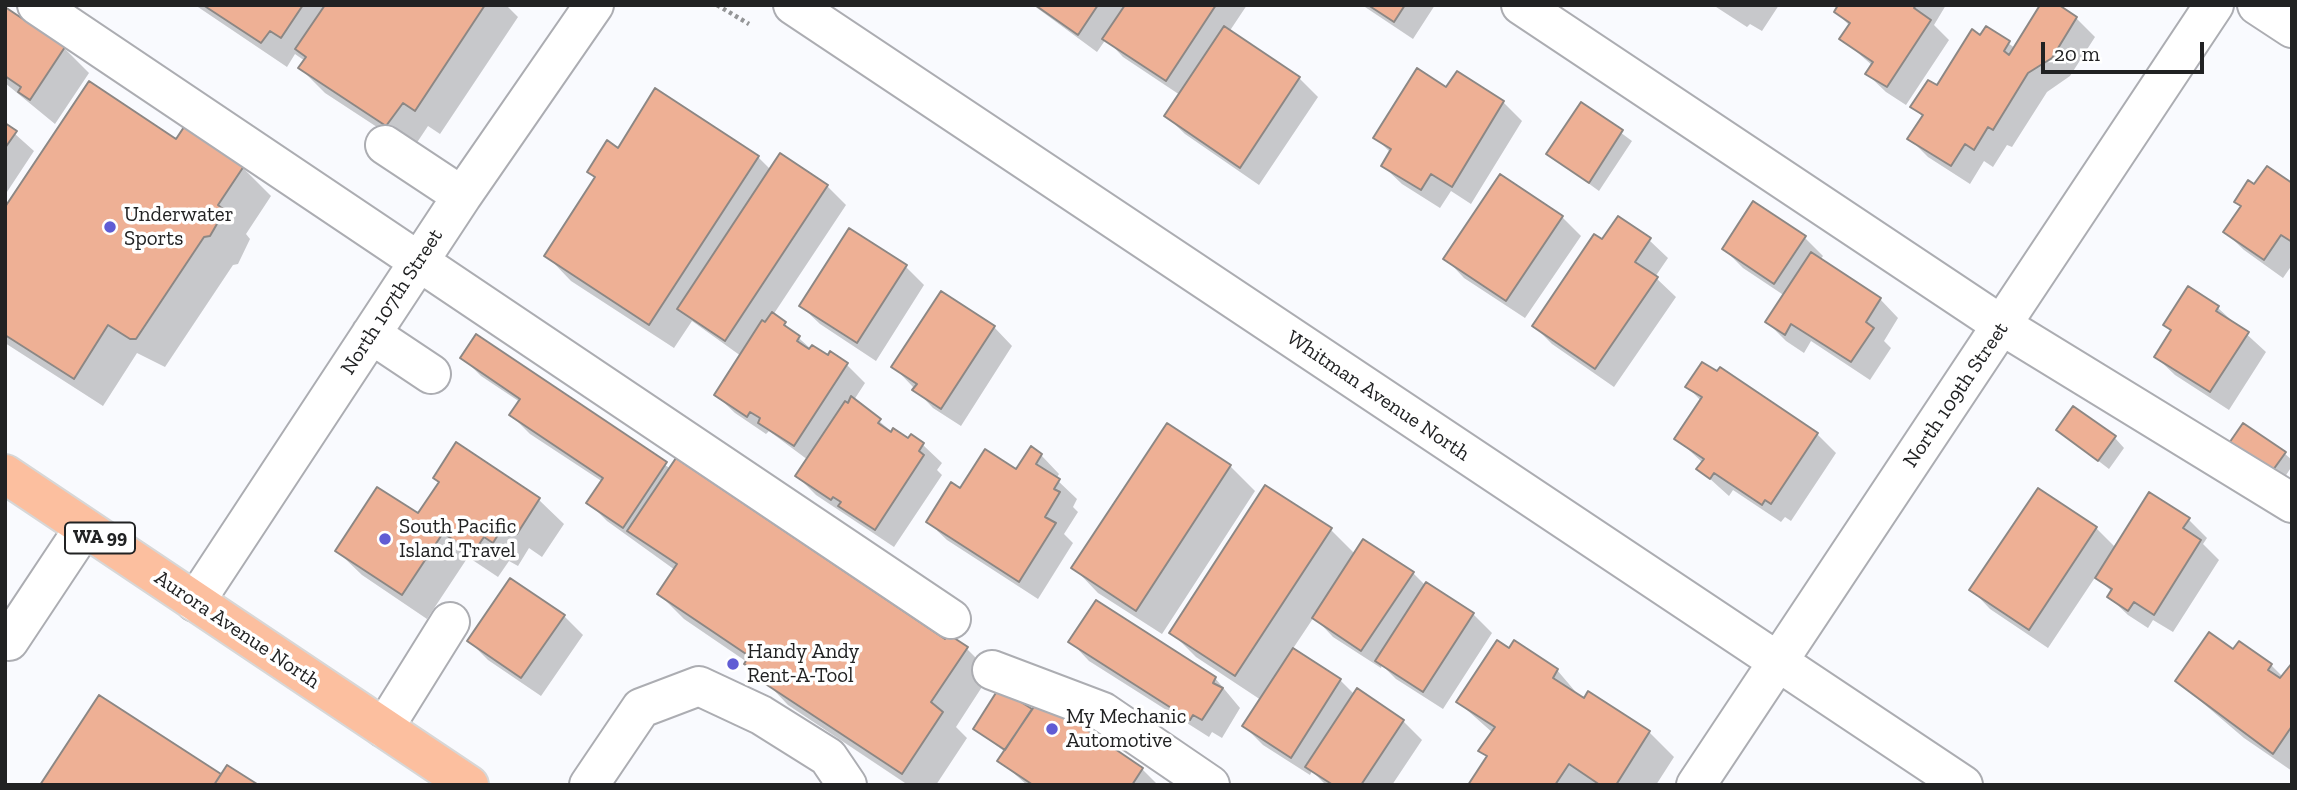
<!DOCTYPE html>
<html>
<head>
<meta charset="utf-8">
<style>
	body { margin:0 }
	#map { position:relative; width:2297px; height:790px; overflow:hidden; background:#f9fafe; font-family:"Zilla Slab",serif }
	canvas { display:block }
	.frame { position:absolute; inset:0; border:7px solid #212223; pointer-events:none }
	.scale { position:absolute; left:2041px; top:42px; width:163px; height:32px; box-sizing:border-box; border:4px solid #212223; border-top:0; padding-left:9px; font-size:21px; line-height:24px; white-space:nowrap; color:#212223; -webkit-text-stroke:5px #fff; paint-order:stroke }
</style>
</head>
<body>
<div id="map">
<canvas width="2297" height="790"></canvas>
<div class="frame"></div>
<div class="scale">20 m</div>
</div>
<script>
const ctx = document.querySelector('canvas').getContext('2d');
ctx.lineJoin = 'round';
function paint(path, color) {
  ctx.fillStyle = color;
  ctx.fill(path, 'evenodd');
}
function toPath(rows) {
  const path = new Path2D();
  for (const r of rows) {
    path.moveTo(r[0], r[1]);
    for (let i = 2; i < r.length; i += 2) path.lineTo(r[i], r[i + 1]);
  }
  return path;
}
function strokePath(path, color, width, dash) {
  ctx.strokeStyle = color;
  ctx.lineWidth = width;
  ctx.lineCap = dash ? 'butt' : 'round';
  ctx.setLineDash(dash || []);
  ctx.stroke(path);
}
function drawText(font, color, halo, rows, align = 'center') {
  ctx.font = font + ' "Zilla Slab",serif';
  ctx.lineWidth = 7;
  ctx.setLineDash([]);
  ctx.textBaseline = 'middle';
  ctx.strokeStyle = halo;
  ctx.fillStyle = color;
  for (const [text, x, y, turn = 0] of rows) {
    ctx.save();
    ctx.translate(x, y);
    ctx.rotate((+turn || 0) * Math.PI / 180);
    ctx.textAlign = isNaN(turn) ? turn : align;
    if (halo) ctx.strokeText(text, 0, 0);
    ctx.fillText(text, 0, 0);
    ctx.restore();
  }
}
paint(toPath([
	[195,5,506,5,518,17,440,134,428,126,412,150,325,93,300,68,305,61,295,54,287,67],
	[1033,5,1247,5,1229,32,1299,78,1318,97,1259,185,1185,134,1166,116,1180,95,1123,57,1106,39,1097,52],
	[1362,5,1435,5,1413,39],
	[1713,5,1779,5,1762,31,1750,24,1747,27],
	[1840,5,1946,5,1934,25,1949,40,1906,105,1886,92,1867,74,1873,66,1842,39,1850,26,1836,12],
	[5,9,64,48,89,73,55,124,5,83],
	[2076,18,2095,37,2070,76,2047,92,2012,147,2007,145,1993,167,1984,161,1970,184,1928,157,1910,139,1923,117,1913,107,1938,88,1986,28,2015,48],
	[1457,74,1503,102,1522,121,1471,204,1451,191,1440,208,1402,184,1383,166,1391,153,1376,138,1447,89],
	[656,91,758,157,771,170,827,186,846,205,773,315,811,349,846,364,865,383,854,400,892,432,908,441,911,437,923,445,942,463,937,470,942,475,894,547,816,495,797,476,808,460,769,431,766,434,735,413,716,395,741,356,692,321,674,348,571,281,547,256,597,179,589,172,618,150],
	[1582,104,1632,141,1599,191,1548,154],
	[5,125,34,151,5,195],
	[177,141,243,168,271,196,246,234,250,239,238,264,233,265,165,367,137,353,103,406,5,343,5,210],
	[2292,185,2292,265,2283,278,2244,250,2225,232,2242,207,2236,201,2255,187],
	[1562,217,1581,236,1525,318,1464,278,1446,259],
	[1805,238,1823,256,1820,260,1880,299,1898,318,1884,341,1891,348,1870,380,1811,341,1804,353,1786,341,1767,322,1785,296,1743,268,1724,249],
	[1649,240,1668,258,1655,277,1676,297,1614,387,1552,344,1534,326,1602,242],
	[906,267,924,285,876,361,820,324,801,306],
	[2218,308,2266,352,2229,410,2175,375,2156,357,2172,332,2165,325],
	[994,327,1012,346,961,426,933,408,893,366],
	[476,336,671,469,945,642,967,649,991,673,956,727,967,738,936,785,908,785,788,705,747,662,684,619,659,594,675,570,607,521,589,503,603,482,530,434,511,415,520,402,481,376,462,357],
	[1687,386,1817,434,1836,453,1791,521,1785,517,1781,522,1733,490,1729,496,1699,469,1703,463,1676,438,1701,401],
	[1168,426,1230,466,1255,491,1162,634,1098,593,1074,568],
	[2058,430,2115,438,2124,448,2109,469],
	[457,444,539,500,564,524,542,557,529,548,518,566,509,561,498,577,468,557,427,619,362,575,337,551,418,516,440,483],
	[2228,448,2284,453,2292,460,2292,466,2279,486],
	[1041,455,1059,474,1056,479,1077,499,1073,507,1078,512,1064,534,1073,543,1038,599,947,540,928,522,960,490,1016,472],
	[2038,490,2096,528,2116,548,2188,519,2207,538,2203,544,2219,560,2173,632,2153,620,2148,628,2128,615,2109,597,2112,592,2096,576,2048,648,1990,609,1972,590],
	[1331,530,1356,555,1413,573,1426,586,1473,614,1492,633,1443,709,1396,679,1382,665,1381,668,1333,637,1314,617,1292,650,1340,680,1355,695,1357,691,1403,721,1422,740,1392,785,1336,785,1326,778,1329,785,1326,785,1312,771,1310,775,1263,745,1244,726,1261,700,1196,657,1171,632],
	[510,580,564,616,583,635,541,696,488,660,469,641],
	[1071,642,1215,678,1240,708,1222,738,1212,732,1209,737,1089,661],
	[1509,650,1557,670,1580,697,1649,732,1674,757,1656,785,1471,785,1488,758,1481,751,1493,733,1458,702],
	[2234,651,2271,665,2283,677,2292,666,2292,771,2244,738,2177,681],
	[1031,710,1142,769,1158,785,1027,785,999,760,1005,752,975,729]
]), '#0003');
const building = toPath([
	[203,5,303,5,281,38,270,31,261,43,203,5],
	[325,5,485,5,415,111,403,103,386,126,298,68,306,57,295,49,325,5],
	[1035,5,1098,5,1078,35,1035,5],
	[1125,5,1216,5,1166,81,1102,39,1125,5],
	[1368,5,1405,5,1394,22,1368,5],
	[1838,5,1916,5,1914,8,1931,20,1887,87,1865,74,1873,62,1839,39,1850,23,1834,12,1838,5],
	[2040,5,2059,5,2077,17,2052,58,2028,73,1993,130,1988,127,1974,150,1965,144,1951,166,1907,139,1923,115,1910,107,1928,80,1937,85,1972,29,1980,35,1986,26,2010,41,2004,51,2009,55,2040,5],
	[5,7,65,47,30,100,18,92,21,87,5,76,5,7],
	[1224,26,1300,77,1240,168,1164,116,1224,26],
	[1417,68,1446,87,1457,71,1504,101,1452,187,1431,174,1421,190,1381,166,1391,149,1373,138,1417,68],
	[89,81,176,139,184,127,244,166,218,205,223,209,218,215,221,217,210,236,204,237,136,339,130,339,108,325,74,379,5,335,5,207,89,81],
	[655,88,759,156,649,325,544,256,595,177,587,172,607,140,618,148,655,88],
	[1581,102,1623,130,1589,183,1546,154,1581,102],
	[5,123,17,131,5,148,5,123],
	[780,153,828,185,725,341,677,309,780,153],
	[2267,166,2292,183,2292,242,2281,235,2264,260,2223,232,2241,206,2234,202,2248,180,2254,184,2267,166],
	[1500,174,1563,216,1506,301,1443,259,1500,174],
	[1753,201,1806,236,1774,284,1722,249,1753,201],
	[1618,216,1651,238,1635,262,1658,277,1595,369,1532,326,1594,234,1602,239,1618,216],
	[849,228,907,265,857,343,799,306,849,228],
	[1811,252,1881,298,1866,322,1874,328,1851,362,1791,324,1785,335,1765,322,1811,252],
	[2188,286,2219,306,2216,311,2249,332,2210,392,2154,357,2171,330,2163,325,2188,286],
	[941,291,995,326,941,409,912,390,917,384,891,367,941,291],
	[772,312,786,322,784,325,800,336,797,341,809,349,812,345,828,355,830,351,848,363,794,446,758,423,760,418,750,412,747,417,714,395,762,320,765,322,772,312],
	[476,334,667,462,623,528,586,503,603,478,509,415,520,399,460,358,476,334],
	[1702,362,1717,371,1720,367,1818,433,1771,504,1765,500,1762,505,1714,473,1710,479,1696,469,1704,459,1674,439,1702,397,1685,387,1702,362],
	[851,396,881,419,878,423,891,432,893,428,908,438,911,434,924,443,919,451,924,455,875,530,838,506,841,502,833,497,831,500,795,476,845,401,848,403,851,396],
	[2073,406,2116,436,2098,461,2056,430,2073,406],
	[1167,423,1231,465,1136,611,1071,568,1167,423],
	[2243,423,2286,452,2268,477,2225,449,2243,423],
	[456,442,540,498,517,534,504,525,493,543,484,537,473,553,443,533,402,595,335,551,377,487,418,513,439,482,433,478,456,442],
	[1031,446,1042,454,1036,464,1060,479,1054,489,1060,492,1045,517,1056,523,1019,582,926,522,951,482,960,488,985,449,1016,469,1031,446],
	[676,458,945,639,948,634,968,647,931,702,943,712,902,774,761,681,764,677,744,664,749,656,657,594,677,564,627,531,676,458],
	[1265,485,1332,528,1235,676,1169,633,1265,485],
	[2038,488,2097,527,2029,630,1969,590,2038,488],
	[2149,492,2190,518,2183,528,2201,540,2154,615,2134,602,2128,611,2107,597,2112,589,2095,578,2149,492],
	[1363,539,1414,572,1361,651,1312,618,1363,539],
	[510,578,565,615,521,678,467,641,510,578],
	[1426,582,1474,613,1423,692,1375,661,1426,582],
	[1096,600,1216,677,1213,683,1223,688,1202,720,1193,715,1190,720,1068,642,1096,600],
	[2209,632,2233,649,2239,641,2272,664,2268,670,2280,678,2292,663,2292,726,2273,754,2175,681,2209,632],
	[1497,640,1509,648,1514,640,1558,669,1553,678,1584,698,1588,691,1650,731,1616,785,1600,785,1569,764,1555,785,1468,785,1487,756,1478,751,1495,727,1456,702,1497,640],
	[1293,648,1341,679,1291,758,1242,726,1293,648],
	[999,688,1032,709,1005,750,973,729,999,688],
	[1357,688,1404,720,1361,785,1333,785,1305,767,1357,688],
	[99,695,221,774,214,785,40,785,99,695],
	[1040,698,1143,768,1132,785,1033,785,997,761,1040,698],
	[227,765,257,784,257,785,214,785,227,765]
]);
paint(building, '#eeb095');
strokePath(building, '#8c8784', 2);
const minor = toPath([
	[37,5,951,619],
	[793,5,1963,785],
	[1521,5,2003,326,2292,503],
	[2257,5,2292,28],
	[385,145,462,196],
	[371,334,431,374],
	[195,602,462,196,594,5],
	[9,641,84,528],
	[992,670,1103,712,1210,785],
	[384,728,450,622],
	[589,785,641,708,699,686,761,715,828,757,847,785],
	[1696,785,2214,5]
]);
const highway = toPath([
	[5,474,469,785]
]);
strokePath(minor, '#acadb2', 42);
strokePath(highway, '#d7d7d7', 42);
strokePath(toPath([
	[717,5,749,24]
]), '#949597', 4.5, [3.5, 3.5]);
strokePath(minor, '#fff', 38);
strokePath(highway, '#fcbf9f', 38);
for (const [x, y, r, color] of [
	[110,227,7,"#605cd4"],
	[385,539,7,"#605cd4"],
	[733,664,7,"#605cd4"],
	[1052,729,7,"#605cd4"]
]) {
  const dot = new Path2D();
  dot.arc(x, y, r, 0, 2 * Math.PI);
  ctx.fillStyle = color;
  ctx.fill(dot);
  strokePath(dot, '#fff', 2.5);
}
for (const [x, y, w] of [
	[100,538,70]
]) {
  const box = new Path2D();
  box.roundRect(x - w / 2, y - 15.5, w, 31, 5);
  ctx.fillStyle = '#fff';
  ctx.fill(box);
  strokePath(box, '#212223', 2);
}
drawText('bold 19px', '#212223', null, [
	["WA 99",100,538]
]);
drawText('21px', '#212223', '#fff', [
	["Underwater",124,215],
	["Sports",124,239],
	["South Pacific",399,527],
	["Island Travel",399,551],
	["Handy Andy",747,652],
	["Rent-A-Tool",747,676],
	["My Mechanic",1066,717],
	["Automotive",1066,741]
], 'left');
drawText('21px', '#212223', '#fff', [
	["North 107th Street",392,302,-57],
	["North 109th Street",1956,395,-56],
	["Whitman Avenue North",1378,396,34],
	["Aurora Avenue North",237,630,34]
]);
</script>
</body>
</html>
